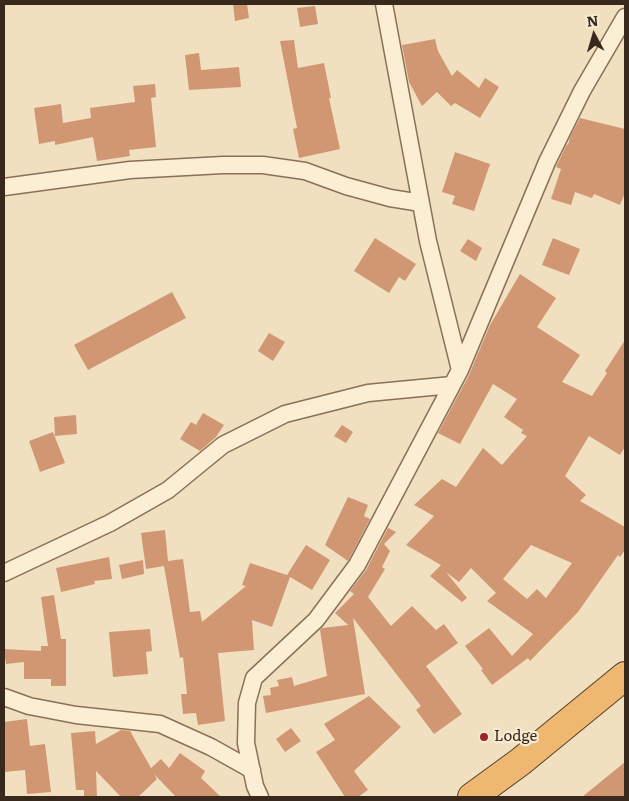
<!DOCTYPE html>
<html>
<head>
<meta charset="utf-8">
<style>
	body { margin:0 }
	#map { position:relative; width:629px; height:801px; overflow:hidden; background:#f0e0c0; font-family:Literata,serif }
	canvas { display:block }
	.frame { position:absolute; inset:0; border:5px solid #39291c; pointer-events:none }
	.north { position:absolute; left:569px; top:10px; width:50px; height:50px; -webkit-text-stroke:4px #f7ead0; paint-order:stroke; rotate:354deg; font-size:14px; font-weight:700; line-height:20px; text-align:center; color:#39291c }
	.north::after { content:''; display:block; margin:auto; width:18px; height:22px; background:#39291c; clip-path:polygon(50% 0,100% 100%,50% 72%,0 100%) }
</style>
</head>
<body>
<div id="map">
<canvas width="629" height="801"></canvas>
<div class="frame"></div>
<div class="north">N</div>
</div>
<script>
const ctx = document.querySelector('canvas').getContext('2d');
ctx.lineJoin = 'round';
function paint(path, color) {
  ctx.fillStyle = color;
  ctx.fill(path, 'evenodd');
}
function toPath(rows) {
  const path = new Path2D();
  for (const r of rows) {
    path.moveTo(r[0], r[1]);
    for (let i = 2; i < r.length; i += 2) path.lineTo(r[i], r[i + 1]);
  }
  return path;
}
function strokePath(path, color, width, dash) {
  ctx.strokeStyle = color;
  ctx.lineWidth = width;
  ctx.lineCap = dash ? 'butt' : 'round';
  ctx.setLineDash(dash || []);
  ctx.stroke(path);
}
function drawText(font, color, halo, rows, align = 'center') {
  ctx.font = font + ' Literata,serif';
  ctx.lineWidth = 4.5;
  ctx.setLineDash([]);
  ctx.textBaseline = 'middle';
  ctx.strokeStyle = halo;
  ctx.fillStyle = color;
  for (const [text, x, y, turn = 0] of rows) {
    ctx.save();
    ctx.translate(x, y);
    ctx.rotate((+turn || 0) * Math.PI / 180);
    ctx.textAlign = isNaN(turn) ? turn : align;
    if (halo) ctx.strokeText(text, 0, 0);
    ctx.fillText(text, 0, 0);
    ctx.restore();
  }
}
paint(toPath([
	[233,4,247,4,249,18,235,21],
	[315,6,318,24,300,27,297,8],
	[435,39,438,51,452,76,457,70,479,88,485,78,499,87,480,118,455,103,451,106,437,92,422,106,409,82,402,45],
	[294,40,298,68,324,63,331,98,329,98,340,149,299,158,293,129,297,128,280,41],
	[199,53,201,70,239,67,241,87,189,90,185,55],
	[155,84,156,97,151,98,156,147,129,150,130,156,97,161,93,137,55,145,55,141,39,144,34,108,61,104,63,123,91,118,90,108,135,102,133,86],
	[580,118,625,129,625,193,620,205,594,194,592,198,575,192,571,205,551,199,561,169,556,167,567,144,568,145,570,137],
	[455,152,490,164,474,211,452,204,455,196,442,192],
	[375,238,416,264,405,281,399,277,389,293,354,271],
	[553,238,580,249,569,275,542,265],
	[468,239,482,248,476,261,460,251],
	[520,274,556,298,537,327,580,355,562,382,592,396,607,373,605,371,625,340,625,447,620,455,589,436,565,476,586,495,580,501,625,527,625,550,620,557,618,555,578,612,530,661,528,658,492,685,481,670,483,669,465,646,489,628,512,656,533,634,487,601,496,593,471,568,459,582,446,572,467,598,462,602,430,576,441,565,406,545,434,516,414,505,442,479,456,487,483,448,502,465,527,436,521,433,523,430,504,417,517,399,493,384,460,444,438,433,469,375,490,325],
	[531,545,572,563,546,598,537,589,527,599,503,579],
	[172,292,186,318,88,370,74,345],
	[269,333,285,342,273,361,258,351],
	[203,413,224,425,216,437,200,451,180,439,191,422,196,425],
	[76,415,77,434,55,436,54,417],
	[342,425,353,432,346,443,334,436],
	[53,432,65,463,40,472,29,441],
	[348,497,368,505,364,516,370,519,348,561,325,545],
	[388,528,396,532,384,544,390,551,382,567,385,569,368,597,391,626,412,606,436,630,444,624,458,643,426,666,462,714,434,734,416,710,421,706,353,618,365,694,266,713,263,696,271,695,270,688,279,686,277,680,292,677,294,686,327,676,320,630,322,628,348,625,335,613,354,594,350,591,366,570],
	[165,530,168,561,183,559,190,612,200,611,202,622,246,586,242,585,250,563,287,575,306,545,330,560,312,590,290,577,272,627,252,620,254,650,218,653,225,721,198,725,196,713,183,714,181,694,187,694,183,657,180,658,164,566,146,569,141,533],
	[109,557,112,579,94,581,95,584,61,592,56,568],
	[143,560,144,574,122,579,119,565],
	[54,595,61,639,66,639,66,686,51,686,51,679,24,679,24,662,6,664,4,649,41,651,41,646,48,646,41,597],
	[150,629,152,651,146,652,148,674,113,677,109,632],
	[369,696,401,727,354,771,368,790,358,797,345,797,316,752,335,740,324,724],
	[27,719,30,746,45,744,51,792,27,794,25,770,4,772,4,722],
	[291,728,301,741,285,752,276,739],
	[121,730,130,731,151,768,161,759,169,768,180,753,205,771,201,778,221,797,176,797,154,774,157,779,138,797,121,797,96,771,97,797,84,797,84,790,76,790,71,733,95,731,96,744],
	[625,762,625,797,582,797]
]), '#d19773');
const minor = toPath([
	[384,4,428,241,460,370],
	[4,187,130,170,223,165,263,165,305,171,346,186,390,198,421,203],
	[4,573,110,523,168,490,223,445,285,414,368,393,452,385],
	[4,697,29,706,76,715,160,724,211,747,252,770],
	[260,797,255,786,246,743,247,703,254,678,316,620,357,565,460,370,547,162,582,91,625,17]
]);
const trunk = toPath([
	[472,797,520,762,625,676]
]);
strokePath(minor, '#8a7057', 19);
strokePath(trunk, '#583e2b', 30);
strokePath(minor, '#fbeed3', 16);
strokePath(trunk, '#eeb870', 28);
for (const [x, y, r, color] of [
	[484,737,5,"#9d2328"]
]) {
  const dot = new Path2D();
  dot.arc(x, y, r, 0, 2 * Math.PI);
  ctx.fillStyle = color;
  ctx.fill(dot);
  strokePath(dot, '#f7ead0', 2);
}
drawText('15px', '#39291c', '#f7ead0', [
	["Lodge",494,737]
], 'left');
</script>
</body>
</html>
